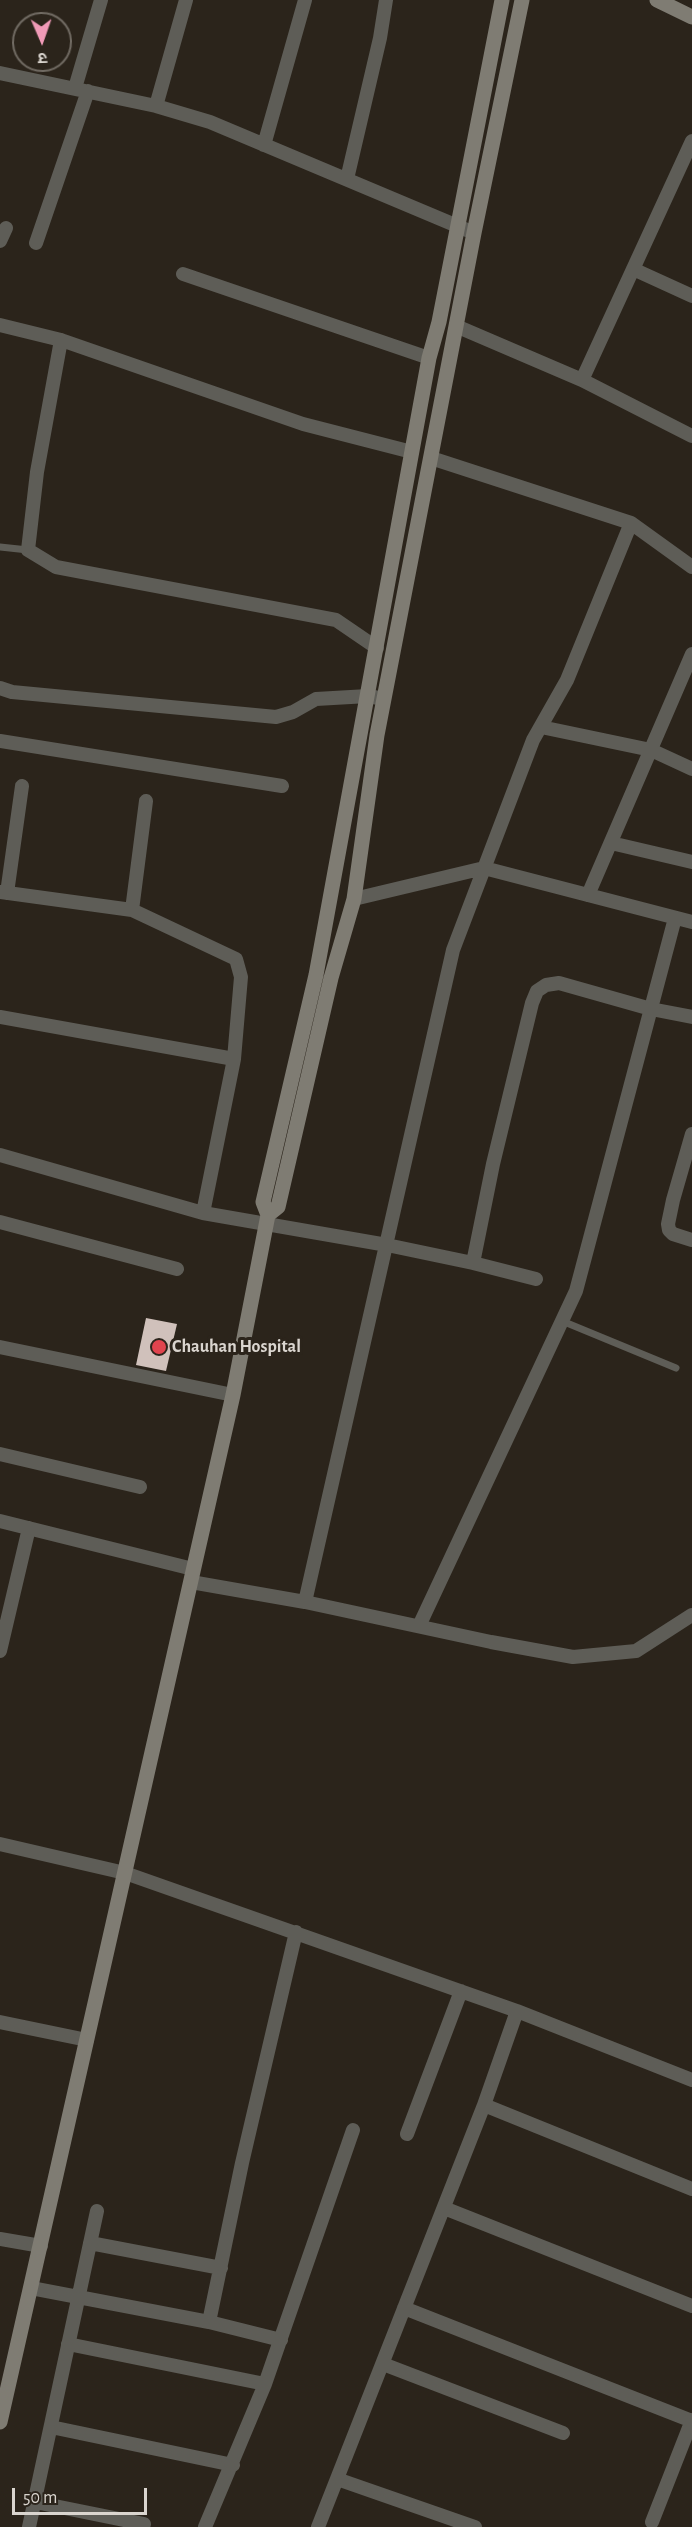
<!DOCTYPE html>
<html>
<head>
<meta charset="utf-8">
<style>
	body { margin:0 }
	#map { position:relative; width:692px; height:2527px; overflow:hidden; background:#2b241b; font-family:"Alegreya Sans","Noto Sans Devanagari",sans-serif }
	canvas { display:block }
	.north { position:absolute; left:12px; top:12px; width:60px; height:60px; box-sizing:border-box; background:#2b241b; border:2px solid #716b63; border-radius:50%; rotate:178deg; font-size:16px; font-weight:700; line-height:24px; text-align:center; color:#dad5cf }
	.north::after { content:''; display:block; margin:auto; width:21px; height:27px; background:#f09ab7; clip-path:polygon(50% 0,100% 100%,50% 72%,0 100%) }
	.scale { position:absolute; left:12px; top:2488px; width:135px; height:27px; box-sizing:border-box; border:3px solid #dad5cf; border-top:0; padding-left:8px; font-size:18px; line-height:21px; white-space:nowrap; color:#dad5cf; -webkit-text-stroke:4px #2b241b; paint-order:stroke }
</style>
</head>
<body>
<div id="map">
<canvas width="692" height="2527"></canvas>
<div class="north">उ</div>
<div class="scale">50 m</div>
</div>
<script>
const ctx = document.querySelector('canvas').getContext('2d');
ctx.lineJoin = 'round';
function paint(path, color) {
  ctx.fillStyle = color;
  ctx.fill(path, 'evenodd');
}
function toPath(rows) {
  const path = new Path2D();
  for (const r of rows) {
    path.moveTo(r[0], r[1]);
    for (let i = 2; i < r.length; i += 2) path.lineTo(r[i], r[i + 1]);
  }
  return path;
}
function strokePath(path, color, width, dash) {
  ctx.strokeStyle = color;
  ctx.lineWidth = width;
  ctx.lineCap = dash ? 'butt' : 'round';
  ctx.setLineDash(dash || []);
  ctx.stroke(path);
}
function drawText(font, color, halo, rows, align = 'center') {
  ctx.font = font + ' "Alegreya Sans",sans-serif';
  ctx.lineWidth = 6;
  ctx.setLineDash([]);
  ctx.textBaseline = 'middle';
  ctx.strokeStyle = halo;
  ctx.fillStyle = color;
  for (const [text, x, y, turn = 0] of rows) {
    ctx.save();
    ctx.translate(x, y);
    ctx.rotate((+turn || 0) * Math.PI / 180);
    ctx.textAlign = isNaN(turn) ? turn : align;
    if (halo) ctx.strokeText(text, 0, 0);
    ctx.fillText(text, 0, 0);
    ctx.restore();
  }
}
paint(toPath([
	[146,1318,177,1324,166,1371,136,1365]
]), '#d0c1bb');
strokePath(toPath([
	[0,547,28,550],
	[562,1321,676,1368]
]), '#5e5d57', 7);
strokePath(toPath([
	[0,73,156,106,210,122,474,233],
	[75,88,101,0],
	[156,106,186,0],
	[264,145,305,0],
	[347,179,380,38,386,0],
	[0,241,6,228],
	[36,243,88,91],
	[633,269,692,296],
	[183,274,429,358],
	[0,325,61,340,303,424,412,452],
	[456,326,582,380,692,436],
	[61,340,37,472,28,550,56,567,336,620,377,648],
	[582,380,692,141],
	[431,458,631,523,692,567],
	[0,688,12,692,276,717,293,712,316,699,368,696,384,699],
	[541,727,651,750,692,769],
	[0,741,282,786],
	[611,843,692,862],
	[0,892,132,910,236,959,241,977,234,1059,203,1213],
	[7,893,22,786],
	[588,895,692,654],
	[354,899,484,868,692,922],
	[132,910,146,801],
	[0,1017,234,1059],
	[692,1134,673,1200,668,1224,669,1230,673,1234,692,1240],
	[0,1155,203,1213,387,1245,473,1263,536,1279],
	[0,1222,177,1269],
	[473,1263,493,1164,532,1003,537,991,546,985,559,983,651,1009,692,1017],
	[0,1347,233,1395],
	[0,1454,140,1487],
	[0,1521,193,1569],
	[191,1582,305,1602,491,1642,573,1657,636,1651,692,1615],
	[305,1602,453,950,533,740,567,680,631,523],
	[419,1626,576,1291,675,918],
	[0,1651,29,1528],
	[0,1844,125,1873,517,2011,692,2080],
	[0,2022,87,2040],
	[484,2105,692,2189],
	[407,2134,461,1991],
	[444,2208,692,2306],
	[0,2239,41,2246],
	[90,2243,221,2268],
	[31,2288,209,2322,281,2340],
	[404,2308,692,2421],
	[209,2322,242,2163,296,1932],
	[68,2344,265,2384],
	[383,2364,563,2433],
	[51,2427,233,2465],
	[337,2479,475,2527],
	[35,2502,144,2524],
	[652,2522,692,2420],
	[29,2527,97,2211],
	[205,2527,265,2384,353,2130],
	[318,2527,484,2105,517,2011]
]), '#5e5d57', 14);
strokePath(toPath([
	[657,0,692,17],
	[268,1215,278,1207,331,978,354,899,377,735,474,233,522,0],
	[0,2422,233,1395,268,1215,263,1202,316,975,429,358,439,322,502,0]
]), '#7f7c73', 15);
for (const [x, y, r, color] of [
	[159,1347,8,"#e0444e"]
]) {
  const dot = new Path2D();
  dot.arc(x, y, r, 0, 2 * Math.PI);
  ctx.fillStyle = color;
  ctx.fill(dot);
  strokePath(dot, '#2b241b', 2);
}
drawText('bold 18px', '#dad5cf', '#2b241b', [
	["Chauhan Hospital",172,1347]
], 'left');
</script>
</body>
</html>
